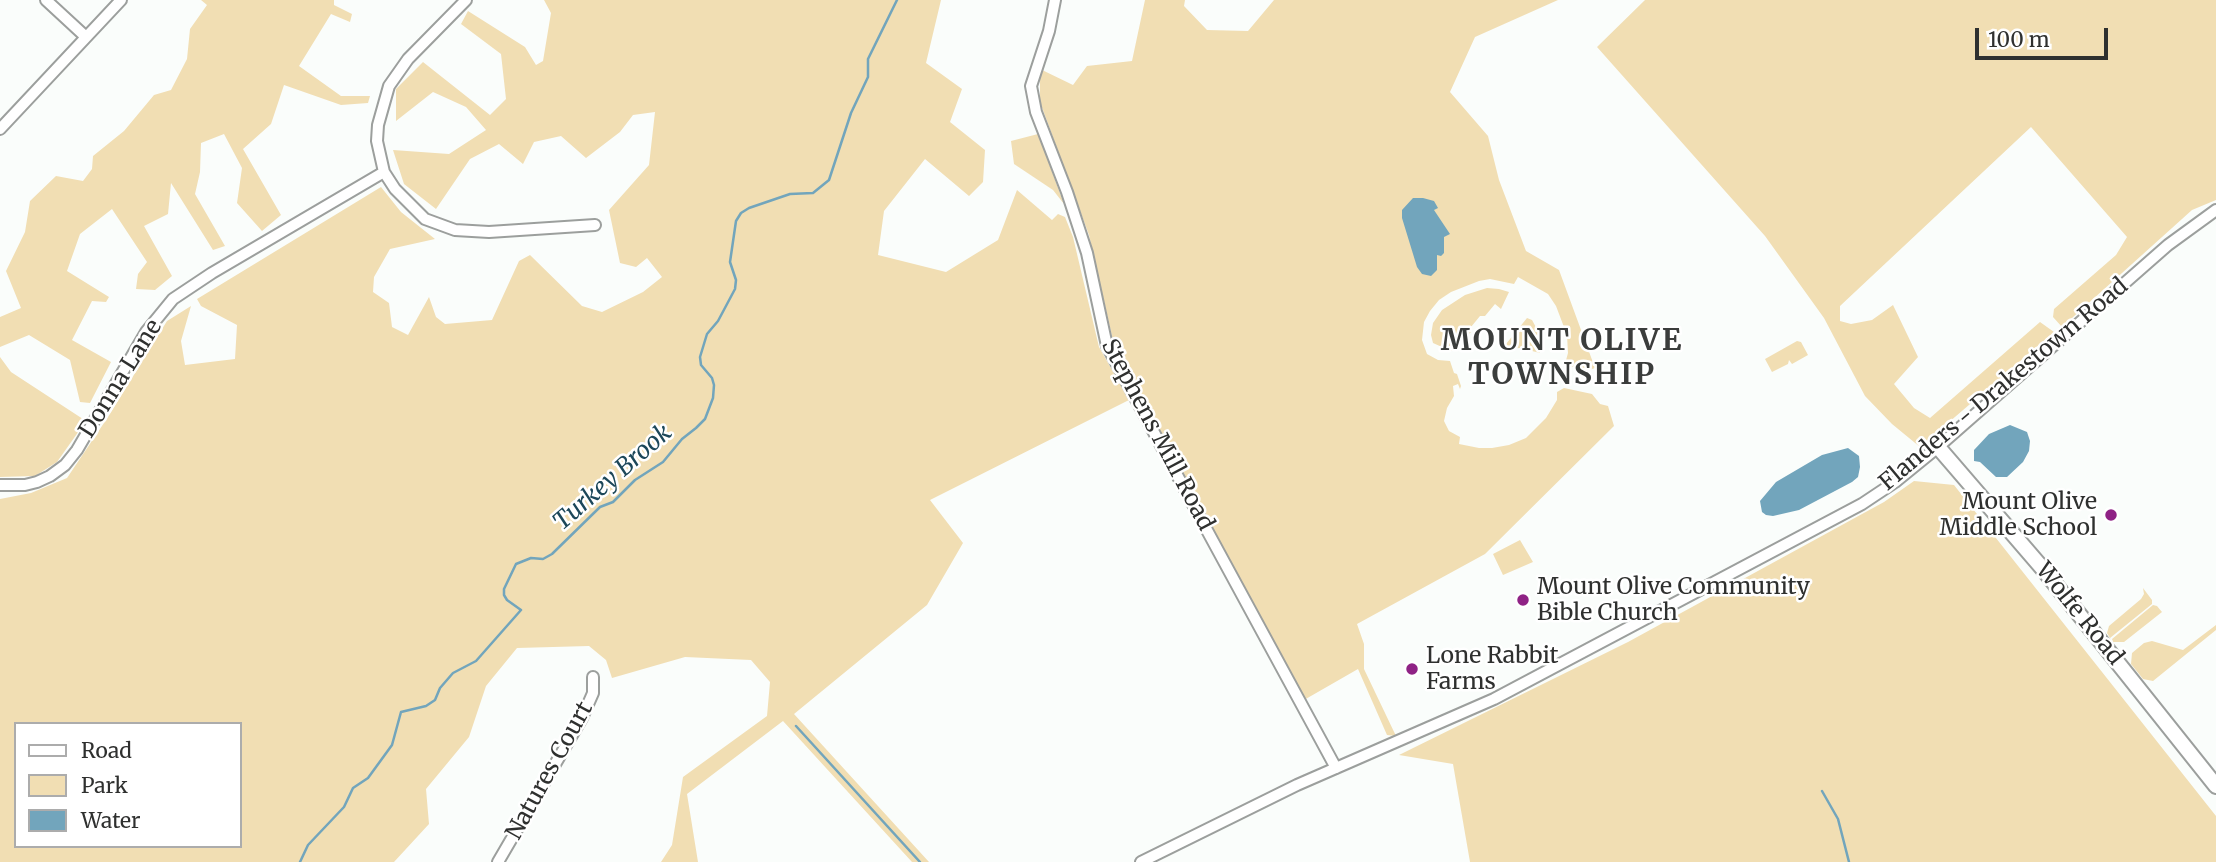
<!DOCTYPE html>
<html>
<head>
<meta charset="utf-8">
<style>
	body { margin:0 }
	#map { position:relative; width:2216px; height:862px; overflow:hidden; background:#fafdfb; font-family:Merriweather,serif }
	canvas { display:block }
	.legend { position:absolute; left:14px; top:722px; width:228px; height:126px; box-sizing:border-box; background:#fff; border:2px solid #acacac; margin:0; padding:9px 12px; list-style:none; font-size:21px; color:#2f302f }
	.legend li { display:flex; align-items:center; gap:14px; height:35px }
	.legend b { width:35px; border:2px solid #acacac }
	.scale { position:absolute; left:1975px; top:28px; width:133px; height:32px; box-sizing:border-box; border:4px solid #2f302f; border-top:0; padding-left:9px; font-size:21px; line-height:24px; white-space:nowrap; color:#2f302f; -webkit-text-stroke:5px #fff; paint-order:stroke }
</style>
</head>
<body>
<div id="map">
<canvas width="2216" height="862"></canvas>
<ul class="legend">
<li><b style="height:9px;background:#fff"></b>Road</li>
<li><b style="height:19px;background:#f1deb3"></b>Park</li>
<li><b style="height:19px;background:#72a5bc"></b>Water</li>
</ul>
<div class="scale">100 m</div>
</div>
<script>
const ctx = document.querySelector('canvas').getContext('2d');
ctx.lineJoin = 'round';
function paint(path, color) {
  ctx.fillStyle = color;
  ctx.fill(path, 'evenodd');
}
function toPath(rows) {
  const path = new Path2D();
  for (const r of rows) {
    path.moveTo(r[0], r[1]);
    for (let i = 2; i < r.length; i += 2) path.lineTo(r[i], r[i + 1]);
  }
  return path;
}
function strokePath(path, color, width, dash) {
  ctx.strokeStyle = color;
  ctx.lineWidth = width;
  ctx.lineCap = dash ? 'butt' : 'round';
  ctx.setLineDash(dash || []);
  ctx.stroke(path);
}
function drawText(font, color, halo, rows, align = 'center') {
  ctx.font = font + ' Merriweather,serif';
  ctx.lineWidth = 5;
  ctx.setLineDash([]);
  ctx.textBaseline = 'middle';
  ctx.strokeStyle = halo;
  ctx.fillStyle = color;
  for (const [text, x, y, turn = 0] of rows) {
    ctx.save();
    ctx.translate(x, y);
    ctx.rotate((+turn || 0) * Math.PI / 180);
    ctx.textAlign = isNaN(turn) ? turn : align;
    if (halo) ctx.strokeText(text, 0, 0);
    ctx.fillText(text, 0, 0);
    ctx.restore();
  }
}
paint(toPath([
	[201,0,334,0,334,5,352,14,350,22,331,14,299,66,341,96,370,96,368,103,341,105,284,85,271,124,243,149,281,215,262,231,237,203,242,168,224,134,201,143,200,172,195,194,225,246,213,250,171,183,168,214,144,226,172,276,155,290,136,289,138,274,147,262,112,209,80,234,67,271,109,297,106,302,92,301,72,340,111,362,90,403,80,402,70,360,29,335,0,347,0,317,21,308,6,271,25,232,30,201,56,176,83,181,92,169,93,156,124,131,154,95,171,90,187,59,190,29,207,5],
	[544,0,941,0,926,63,962,89,950,122,985,150,983,182,969,196,925,159,884,211,878,255,946,272,998,240,1017,190,1052,220,1058,214,1065,217,1073,237,1099,347,1129,400,930,500,963,543,927,605,794,714,929,862,912,862,783,721,687,794,698,862,661,862,672,845,683,777,767,716,770,682,751,660,685,657,612,678,606,660,589,646,517,648,486,686,469,737,426,789,429,824,394,862,0,862,0,499,31,493,67,478,108,417,167,321,191,306,181,341,185,365,235,359,237,325,201,306,197,299,381,187,401,212,435,239,390,249,374,277,373,292,389,303,392,327,408,335,429,297,436,317,445,324,492,320,519,261,530,255,582,306,602,312,643,292,662,277,647,258,636,267,620,263,609,210,649,165,655,112,633,115,620,132,586,158,561,136,534,142,523,164,499,144,470,159,436,209,404,184,393,150,449,154,486,130,466,107,433,92,396,121,396,89,423,62,490,115,506,99,501,54,461,24,468,11,525,47,536,65,543,61,551,13],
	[16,724,240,724,240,846,16,846],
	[1145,0,1185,0,1184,6,1207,30,1248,31,1274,0,1558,0,1475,37,1450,92,1488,136,1499,180,1526,251,1559,270,1595,368,1586,371,1565,364,1568,353,1567,335,1556,306,1548,294,1518,277,1514,284,1490,279,1479,281,1451,292,1439,300,1430,311,1424,322,1422,340,1427,354,1438,360,1450,361,1454,373,1457,374,1461,386,1460,389,1458,384,1453,386,1454,396,1447,408,1444,421,1449,431,1460,437,1459,444,1479,448,1492,448,1509,445,1526,438,1546,418,1557,400,1557,392,1564,388,1592,394,1600,404,1608,406,1614,426,1485,554,1357,624,1364,644,1364,669,1396,736,1387,735,1358,669,1304,700,1166,447,1114,345,1089,235,1040,102,1040,69,1073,85,1087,66,1132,61],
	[1645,0,2216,0,2216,200,2192,210,2062,327,2053,317,2054,309,2116,255,2127,237,2031,127,1840,306,1840,321,1851,324,1872,320,1893,305,1918,357,1894,384,1914,408,1930,418,2040,322,2054,332,1920,447,1892,424,1865,396,1824,318,1765,236,1597,47],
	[1038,134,1064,204,1053,190,1014,164,1011,141],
	[1487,288,1499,289,1509,292,1501,309,1495,304,1485,316,1480,316,1471,327,1471,332,1451,351,1433,343,1431,335,1433,323,1442,310,1465,295],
	[1527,318,1532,320,1538,331,1540,353,1520,348,1502,349],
	[1797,341,1801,342,1808,355,1792,364,1789,360,1788,364,1772,372,1765,359],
	[0,357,11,372,86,421,57,462,35,476,0,477],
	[1914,481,1954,485,2216,816,2216,862,1470,862,1453,764,1399,755,1628,642,1884,502],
	[1520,540,1533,562,1503,575,1493,554],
	[2143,588,2152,600,2152,604,2110,638,2107,633,2109,626,2141,599,2144,594],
	[2153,605,2157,606,2162,612,2124,642,2113,642,2112,639],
	[2216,625,2216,630,2153,681,2143,679,2131,664,2132,653,2144,643,2152,641,2183,650]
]), '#f1deb3');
paint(toPath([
	[1413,198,1423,198,1434,201,1438,208,1434,210,1450,234,1444,237,1444,253,1441,256,1437,255,1437,270,1431,276,1422,274,1417,267,1402,218,1402,210],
	[2010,425,2027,432,2030,441,2029,451,2023,462,2007,477,1996,477,1980,462,1974,461,1974,450,1989,434],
	[1848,448,1859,456,1860,467,1858,477,1852,482,1799,510,1773,516,1766,515,1762,512,1760,501,1776,482,1822,455]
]), '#72a5bc');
strokePath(toPath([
	[796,726,920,862],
	[1822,791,1838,819,1849,862],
	[300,862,308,845,344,807,353,788,368,778,392,745,401,712,426,706,435,700,440,688,453,673,476,661,521,610,507,600,504,595,504,589,516,564,531,558,543,559,552,554,600,507,613,502,635,480,663,462,682,439,696,428,705,419,713,398,714,385,712,378,701,365,700,357,707,334,718,321,735,289,736,280,730,262,736,221,741,213,749,208,790,194,813,193,829,180,851,113,868,77,868,59,897,0]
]), '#72a5bc', 2.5);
const minor = toPath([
	[46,0,86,37],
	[466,0,408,59,389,86,378,125,377,141,384,172,395,189,425,219,455,230,489,232,595,225],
	[1055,0,1049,31,1031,86,1036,112,1067,192,1087,253,1107,346,1336,768],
	[0,129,121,0],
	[0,485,25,485,37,482,50,476,65,465,77,450,146,332,173,299,212,273,384,172],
	[498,862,582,718,593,693,593,677],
	[1141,862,1297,785,1494,699,1862,504,1895,482,1938,447,2168,245,2216,210]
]);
const major = toPath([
	[1938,447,2043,569,2216,786]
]);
strokePath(minor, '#9c9f9d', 14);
strokePath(major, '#9c9f9d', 18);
strokePath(minor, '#fff', 10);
strokePath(major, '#fff', 14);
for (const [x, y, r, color] of [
	[2111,515,7,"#8f2285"],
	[1523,600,7,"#8f2285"],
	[1412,669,7,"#8f2285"]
]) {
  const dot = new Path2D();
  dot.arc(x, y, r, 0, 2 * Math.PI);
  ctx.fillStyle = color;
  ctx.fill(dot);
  strokePath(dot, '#fff', 2.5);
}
drawText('23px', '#2f302f', '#fff', [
	["Donna Lane",121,379,-58],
	["Flanders - Drakestown Road",2004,385,-40],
	["Stephens Mill Road",1157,435,62],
	["Wolfe Road",2079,614,51],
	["Natures Court",550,771,-61]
]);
drawText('23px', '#2f302f', '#fff', [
	["Mount Olive",2097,502,"right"],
	["Middle School",2097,528,"right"],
	["Mount Olive Community",1537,587],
	["Bible Church",1537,613],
	["Lone Rabbit",1426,656],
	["Farms",1426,682]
], 'left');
drawText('italic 24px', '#1c4759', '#fff', [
	["Turkey Brook",613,478,-41]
]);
ctx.letterSpacing = '2px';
drawText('bold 30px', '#3b3d3c', '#fff', [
	["MOUNT OLIVE",1562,342],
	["TOWNSHIP",1562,376]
]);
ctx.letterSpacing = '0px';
</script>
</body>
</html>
